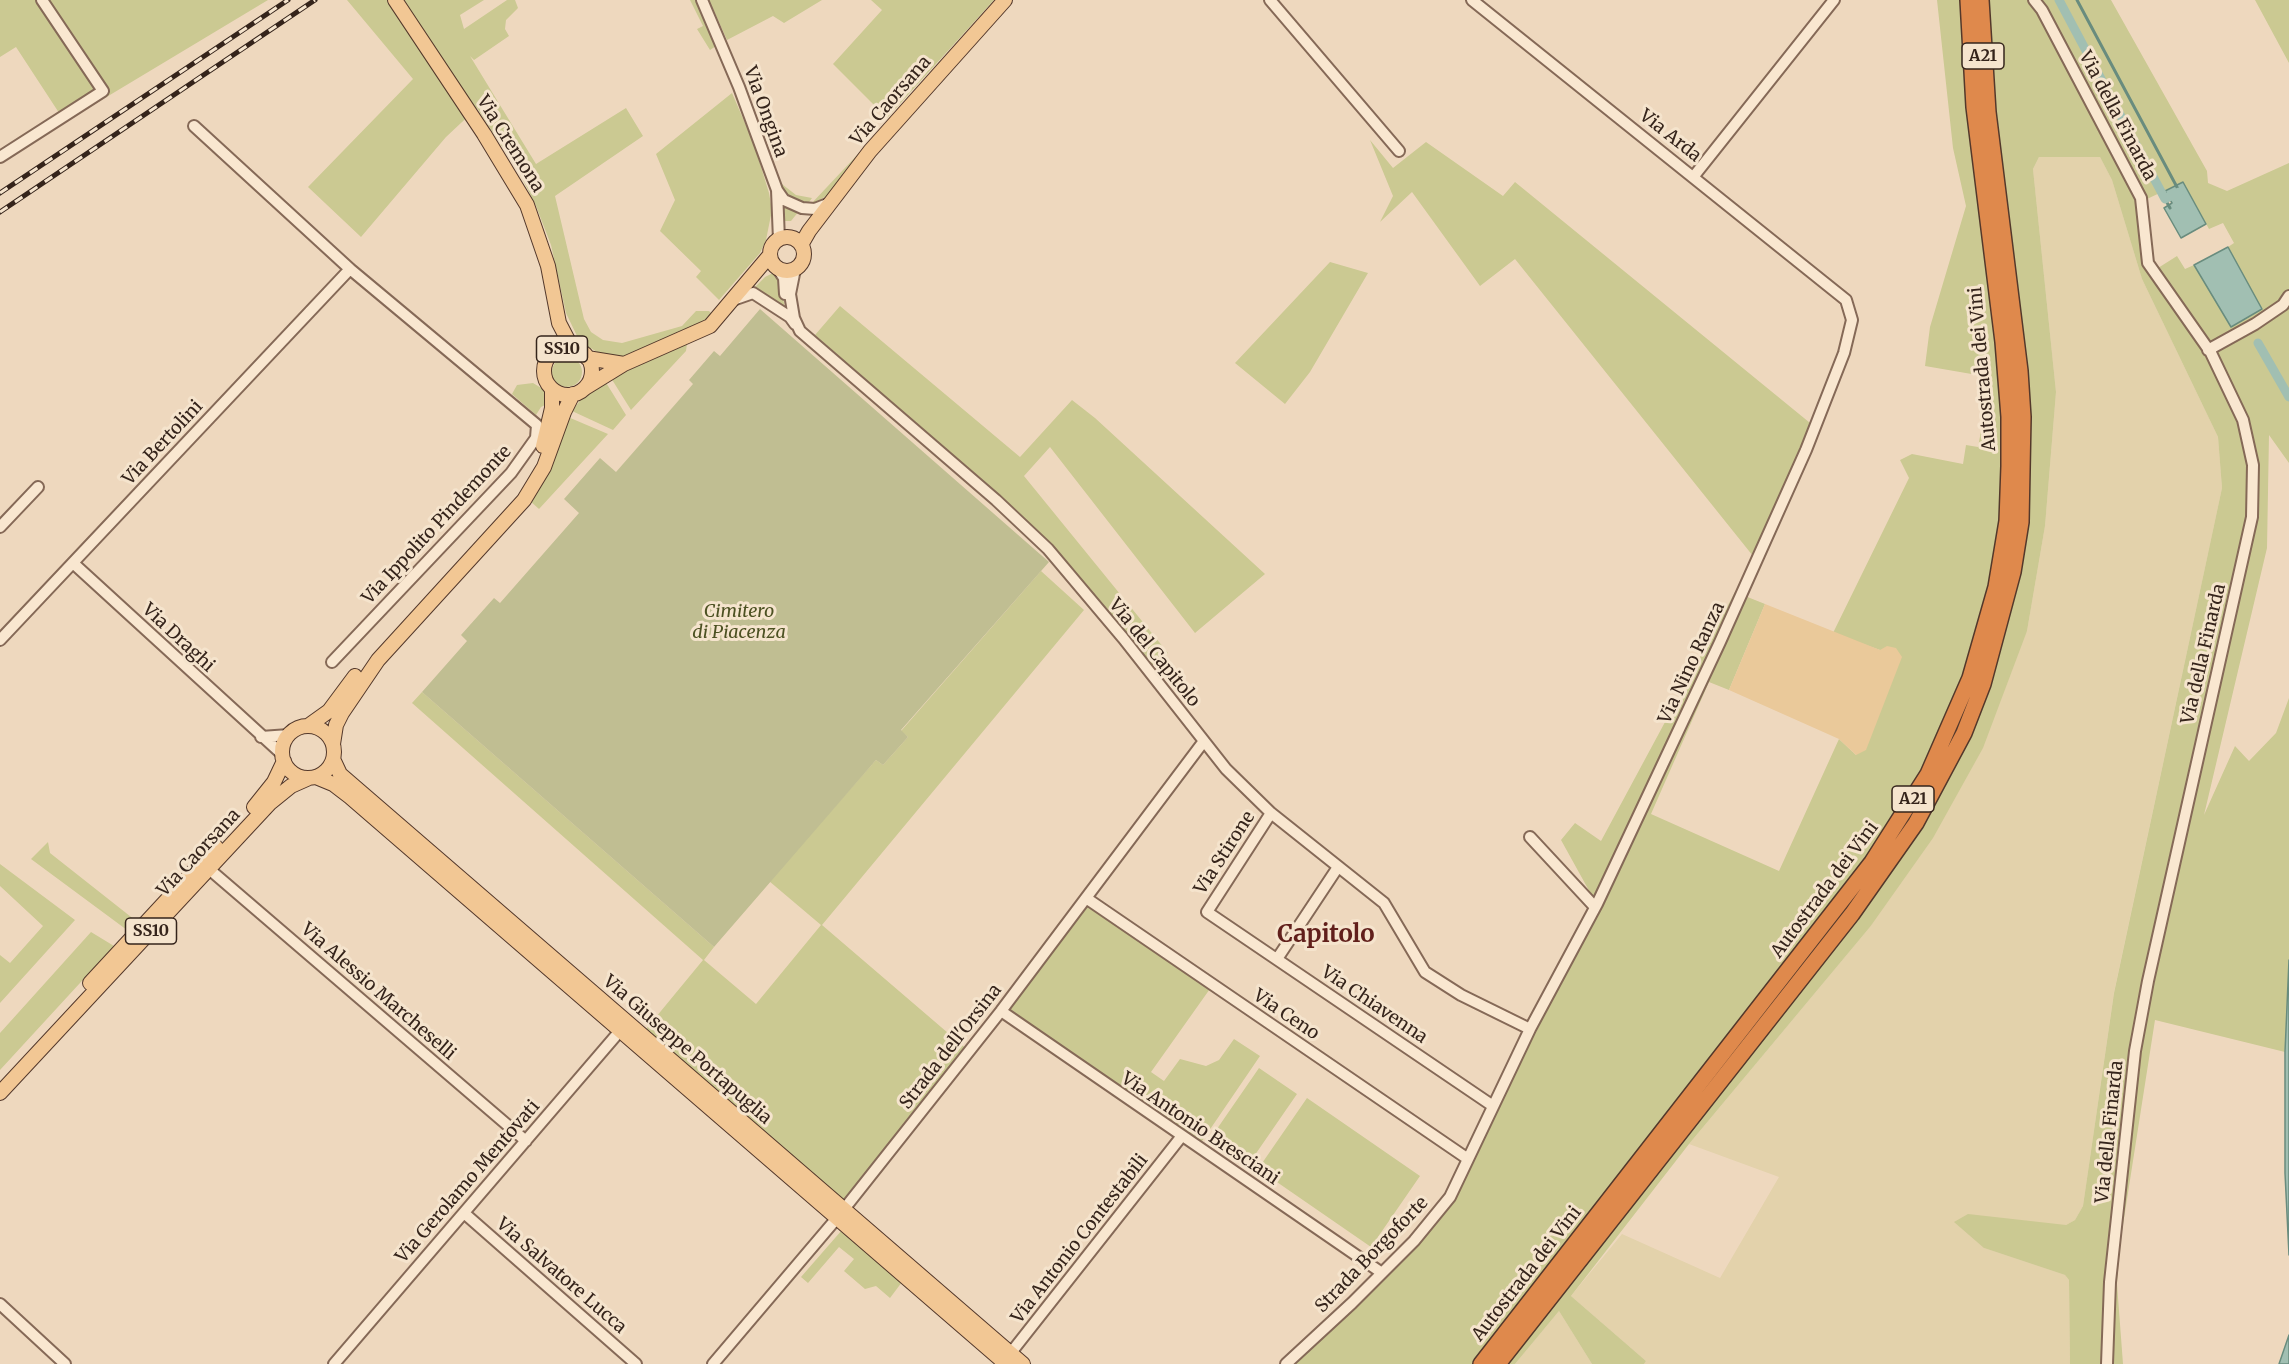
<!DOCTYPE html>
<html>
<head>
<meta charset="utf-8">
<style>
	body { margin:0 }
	canvas { display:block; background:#eed8be }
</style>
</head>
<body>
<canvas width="2289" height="1364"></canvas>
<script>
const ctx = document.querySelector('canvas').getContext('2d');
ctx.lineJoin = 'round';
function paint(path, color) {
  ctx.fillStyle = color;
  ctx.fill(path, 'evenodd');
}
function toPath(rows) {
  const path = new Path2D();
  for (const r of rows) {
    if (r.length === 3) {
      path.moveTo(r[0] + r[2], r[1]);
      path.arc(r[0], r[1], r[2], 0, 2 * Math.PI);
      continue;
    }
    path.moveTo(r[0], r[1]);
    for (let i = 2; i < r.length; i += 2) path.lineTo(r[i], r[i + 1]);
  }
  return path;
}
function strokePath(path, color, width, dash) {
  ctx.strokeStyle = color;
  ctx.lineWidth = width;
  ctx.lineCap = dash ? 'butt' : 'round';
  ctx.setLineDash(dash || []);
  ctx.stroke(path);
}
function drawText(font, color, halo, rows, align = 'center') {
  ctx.font = font + ' Merriweather,serif';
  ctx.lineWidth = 6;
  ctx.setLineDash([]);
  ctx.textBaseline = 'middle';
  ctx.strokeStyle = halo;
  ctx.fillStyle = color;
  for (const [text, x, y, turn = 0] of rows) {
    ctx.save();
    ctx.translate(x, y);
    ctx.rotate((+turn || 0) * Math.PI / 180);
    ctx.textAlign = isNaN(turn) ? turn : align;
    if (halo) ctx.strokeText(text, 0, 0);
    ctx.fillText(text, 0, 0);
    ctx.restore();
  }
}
paint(toPath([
	[2039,157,2100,157,2112,180,2142,279,2218,437,2222,488,2114,992,2083,1206,2075,1220,2066,1225,2056,1225,1984,1248,2065,1275,2069,1280,2070,1364,1644,1364,1646,1361,1571,1296,1622,1234,1720,1278,1779,1177,1689,1144,1870,927,2027,631,2045,526,2056,392,2033,169],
	[1559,1311,1592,1364,1515,1364]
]), '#e3d2ab');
paint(toPath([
	[0,0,268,0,65,122,16,47,0,57],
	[347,0,484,0,460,15,464,29,507,0,515,0,518,8,506,20,505,29,509,36,474,60,470,56,536,164,626,108,643,136,555,196,584,319,591,332,603,340,622,343,682,326,696,311,709,311,712,314,704,321,622,357,613,358,613,355,599,353,585,345,577,336,566,313,551,245,536,206,520,174,477,108,446,137,361,237,308,187,413,79],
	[690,0,695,0,716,46,710,50,697,29,703,26],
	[709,0,822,0,784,23,773,16,727,40],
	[871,0,994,0,887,118,833,64,882,10],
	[1937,0,2111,0,2207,171,2208,183,2227,191,2289,163,2289,463,2269,435,2267,548,2204,815,2235,746,2249,761,2276,733,2289,698,2289,960,2285,1052,2155,1020,2120,1244,2117,1284,2123,1364,2070,1364,2069,1280,2065,1275,1984,1248,1954,1222,1968,1214,2066,1225,2075,1220,2083,1206,2114,993,2222,488,2218,437,2142,279,2112,180,2100,157,2039,157,2033,169,2056,392,2045,526,2027,631,1983,748,1933,838,1870,927,1689,1144,1571,1296,1646,1361,1644,1364,1592,1364,1559,1311,1515,1364,1285,1364,1381,1272,1450,1197,1597,905,1561,840,1575,823,1601,841,1735,592,1765,604,1729,690,1709,682,1651,814,1779,871,1839,739,1856,755,1880,650,1833,633,1909,478,1900,460,1912,454,1963,464,1966,445,1978,447,1989,389,1989,377,1925,366,1930,327,1966,206,1953,148],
	[2183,182,2209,229,2223,223,2234,243,2228,247,2262,309,2231,327,2194,265,2185,269,2177,256,2158,268,2153,260,2147,199],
	[2255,0,2289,0,2289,63],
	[732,93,754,144,769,193,772,210,766,240,760,253,719,300,696,277,701,271,660,231,675,200,656,154],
	[1370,140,1393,168,1426,142,1503,196,1515,182,1815,427,1753,556,1515,259,1480,286,1412,192,1380,222,1393,196],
	[859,153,827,196,811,204],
	[778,181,796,195,812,198,807,205,801,204,784,194],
	[783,203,799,211,791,221,784,221],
	[1330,262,1368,273,1310,372,1285,404,1235,363],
	[773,273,781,280,785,311,755,287,765,277],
	[840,306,1020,457,1072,400,1095,418,1265,574,1195,633,1050,447,1024,476,1168,653,1148,669,1002,500,815,335],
	[687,344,686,351,631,410,611,378],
	[567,372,15],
	[605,381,626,415,613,430,572,411,585,394],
	[533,383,548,392,549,403,541,407,536,415,512,394,517,385],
	[568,417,608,434,539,509,530,501],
	[1041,571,1084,610,822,925,969,1051,844,1208,642,1034,703,960,412,703,422,692,714,947,704,960,756,1004,821,925,769,881,876,760,883,765,908,737,901,731],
	[48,842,50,853,140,924,131,933,31,859],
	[0,864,75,920,0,1003,0,955,10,963,43,926,0,886],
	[1086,898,1212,986,1151,1072,1164,1081,1180,1059,1206,1066,1219,1060,1234,1039,1260,1056,1198,1147,1001,1011],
	[91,932,114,946,0,1070,0,1033],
	[1259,1068,1297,1094,1248,1165,1210,1139],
	[1307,1098,1420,1176,1371,1247,1258,1169],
	[842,1230,902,1282,890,1298,876,1286,865,1289,844,1271,854,1259,839,1247,808,1283,801,1277]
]), '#cbc992');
paint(toPath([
	[1765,604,1880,650,1887,646,1896,648,1902,657,1866,750,1856,755,1839,739,1729,690]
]), '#eac99a');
paint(toPath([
	[760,309,1049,562,901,730,908,737,883,765,876,760,714,947,422,692,467,641,461,635,494,598,500,603,579,513,564,499,600,458,616,472,693,384,689,380,714,351,720,356]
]), '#c0be92');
const water = toPath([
	[2183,182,2206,224,2181,238,2164,208,2172,203,2165,191,2183,182],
	[2228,247,2262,309,2231,327,2194,265,2228,247],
	[2289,960,2289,1255,2285,1173,2285,1052,2289,960],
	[2289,1335,2289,1364,2279,1364,2289,1335]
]);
paint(water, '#a1bfb2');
strokePath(water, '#698c7e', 1.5);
strokePath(toPath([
	[2077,0,2178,189],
	[2165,199,2170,208]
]), '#698c7e', 3);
strokePath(toPath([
	[2059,0,2165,199,2179,192],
	[2258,343,2289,397]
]), '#a1bfb2', 9);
const minor = toPath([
	[702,0,739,87,777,190,779,240],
	[1270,0,1399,151],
	[2034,0,2042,10,2141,198,2148,263,2211,353,2243,420,2253,465,2252,517,2148,981,2135,1051,2110,1282,2107,1364],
	[194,126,350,269,537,425,536,438,511,473,332,662],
	[0,157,103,91,42,0],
	[1694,176,1834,0],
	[777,190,784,200,802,208,815,209,830,203],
	[778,269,784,278,785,294],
	[795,269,790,294,794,318,800,331,996,500,1048,549,1123,638,1226,769,1271,813,1384,903,1425,972,1461,995,1530,1029],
	[733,300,753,293,790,317,795,324],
	[2208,350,2255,324,2283,305,2289,296],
	[0,527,38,487],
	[73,563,282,754],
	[0,640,350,269],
	[261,737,289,735],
	[1271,813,1207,912,1493,1106],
	[1530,837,1595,907],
	[209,869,526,1141],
	[1086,898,1468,1159],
	[1277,959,1338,867],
	[1001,1011,1382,1273],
	[464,1213,636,1364],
	[0,1304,65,1364],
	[1006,1359,1181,1137],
	[334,1364,625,1025],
	[713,1364,837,1218,1001,1011,1204,741],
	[1286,1364,1352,1303,1414,1241,1450,1197,1530,1029,1597,904,1720,642,1806,450,1844,353,1852,320,1846,300,1472,0]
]);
const major = toPath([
	[395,0,484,134,527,205,548,266,559,323,572,348],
	[787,254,17],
	[801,245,809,231,870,151,1005,0],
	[568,371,24],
	[587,358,624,364,710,326,770,255],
	[585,388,624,364],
	[543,446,552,408,552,390],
	[308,726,329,711,355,676],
	[308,752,26],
	[333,744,336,725,342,713,378,660,524,500,544,467,564,412,573,394],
	[333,759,340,774,1023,1364],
	[316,777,333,784,350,797,1006,1364],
	[254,807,274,782,284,761],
	[90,983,216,847],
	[0,1093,270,803,291,786,309,778]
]);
const highway = toPath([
	[1481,1364,1872,862,1928,774,1970,678,1996,587,2007,521,2009,466,2009,417,2003,342,1974,107,1968,0],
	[1498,1364,1852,914,1916,823,1964,733,1983,684,2013,572,2021,522,2023,417,2020,371,1988,112,1981,0]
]);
strokePath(minor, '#856957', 14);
strokePath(major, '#53382b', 16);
strokePath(highway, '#53382b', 18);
strokePath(minor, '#f9e7d0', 10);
strokePath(major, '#f2c794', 14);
strokePath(highway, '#df894c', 15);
const rail = toPath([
	[0,193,288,0],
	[0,212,315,0]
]);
strokePath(rail, '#35241b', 5);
strokePath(rail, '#f5e4cd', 3, [9]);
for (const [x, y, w] of [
	[1983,56,42],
	[562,349,51],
	[1913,799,42],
	[151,931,51]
]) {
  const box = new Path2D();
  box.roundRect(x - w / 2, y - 13, w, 26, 4.5);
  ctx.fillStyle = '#f5e4cd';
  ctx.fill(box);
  strokePath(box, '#35241b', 1.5);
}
drawText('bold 16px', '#35241b', null, [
	["A21",1983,56],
	["SS10",562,349],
	["A21",1913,799],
	["SS10",151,931]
]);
drawText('18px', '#35241b', '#f5e4cd', [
	["Via Caorsana",891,101,-49],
	["Via Ongina",765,112,70],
	["Via della Finarda",2117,116,62],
	["Via Arda",1670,136,38],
	["Via Cremona",510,144,58],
	["Autostrada dei Vini",1983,369,-95],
	["Via Bertolini",163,443,-47],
	["Via Ippolito Pindemonte",437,525,-47],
	["Via Draghi",178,638,43],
	["Via del Capitolo",1154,653,51],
	["Via della Finarda",2204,654,-77],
	["Via Nino Ranza",1692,663,-65],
	["Via Caorsana",199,853,-47],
	["Via Stirone",1225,853,-57],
	["Autostrada dei Vini",1825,890,-53],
	["Via Alessio Marcheselli",378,992,41],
	["Via Chiavenna",1374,1005,34],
	["Via Ceno",1286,1015,34],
	["Strada dell'Orsina",951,1047,-52],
	["Via Giuseppe Portapuglia",687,1050,41],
	["Via Antonio Bresciani",1200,1129,34],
	["Via della Finarda",2110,1132,-84],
	["Via Gerolamo Mentovati",468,1182,-49],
	["Via Antonio Contestabili",1080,1239,-52],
	["Strada Borgoforte",1372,1255,-46],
	["Autostrada dei Vini",1527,1274,-52],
	["Via Salvatore Lucca",561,1276,41]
]);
drawText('italic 18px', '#4c5122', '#f5e4cd', [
	["Cimitero",739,612],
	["di Piacenza",739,633]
]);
drawText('bold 24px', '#611f1b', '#f5e4cd', [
	["Capitolo",1326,935]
]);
</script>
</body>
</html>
